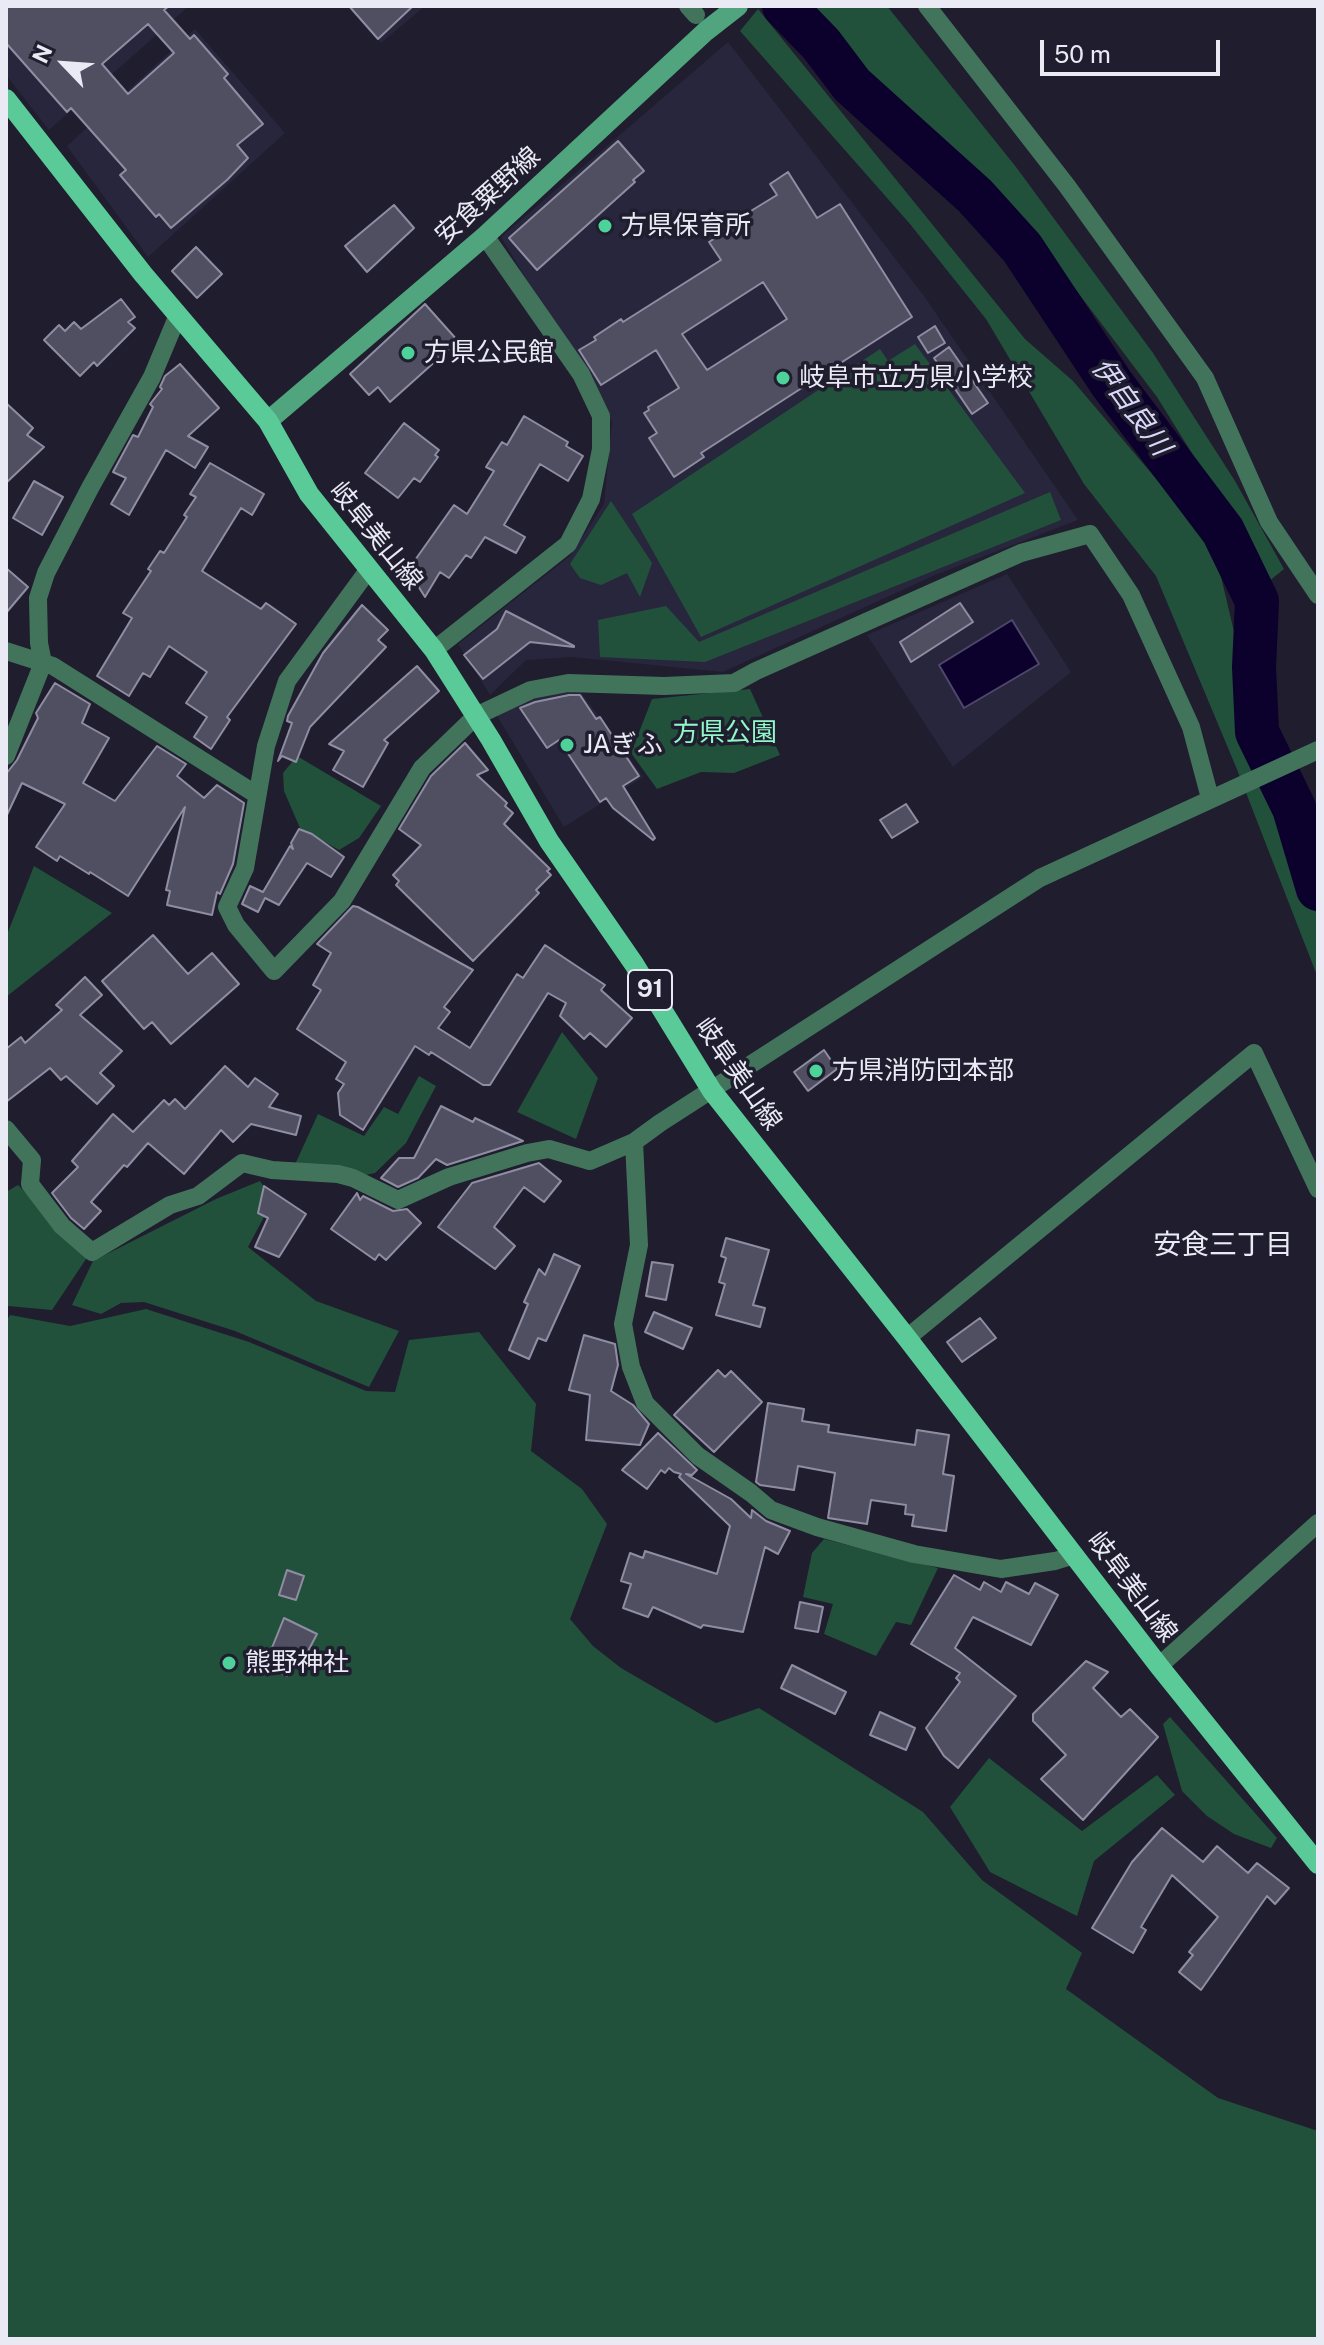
<!DOCTYPE html>
<html>
<head>
<meta charset="utf-8">
<style>
	body { margin:0 }
	#map { position:relative; width:1324px; height:2345px; overflow:hidden; background:#1f1d2e; font-family:"Public Sans",sans-serif }
	canvas { display:block }
	.frame { position:absolute; inset:0; border:8px solid #eaeaf5; pointer-events:none }
	.north { position:absolute; left:24px; top:24px; width:80px; height:80px; -webkit-text-stroke:6px #1f1d2e; paint-order:stroke; rotate:295deg; font-size:22px; font-weight:700; line-height:32px; text-align:center; color:#eaeaf5 }
	.north::after { content:''; display:block; margin:auto; width:28px; height:36px; background:#eaeaf5; clip-path:polygon(50% 0,100% 100%,50% 72%,0 100%) }
	.scale { position:absolute; left:1040px; top:40px; width:180px; height:36px; box-sizing:border-box; border:4px solid #eaeaf5; border-top:0; padding-left:10px; font-size:24px; line-height:28px; white-space:nowrap; color:#eaeaf5; -webkit-text-stroke:6px #1f1d2e; paint-order:stroke }
</style>
</head>
<body>
<div id="map">
<canvas width="1324" height="2345"></canvas>
<div class="frame"></div>
<div class="north">N</div>
<div class="scale">50 m</div>
</div>
<script>
const ctx = document.querySelector('canvas').getContext('2d');
ctx.lineJoin = 'round';
function paint(path, color) {
  ctx.fillStyle = color;
  ctx.fill(path, 'evenodd');
}
function toPath(rows) {
  const path = new Path2D();
  for (const r of rows) {
    path.moveTo(r[0], r[1]);
    for (let i = 2; i < r.length; i += 2) path.lineTo(r[i], r[i + 1]);
  }
  return path;
}
function strokePath(path, color, width, dash) {
  ctx.strokeStyle = color;
  ctx.lineWidth = width;
  ctx.lineCap = dash ? 'butt' : 'round';
  ctx.setLineDash(dash || []);
  ctx.stroke(path);
}
function drawText(font, color, halo, rows, align = 'center') {
  ctx.font = font + ' "Public Sans","Noto Sans JP",sans-serif';
  ctx.lineWidth = 7;
  ctx.setLineDash([]);
  ctx.textBaseline = 'middle';
  ctx.strokeStyle = halo;
  ctx.fillStyle = color;
  for (const [text, x, y, turn = 0] of rows) {
    ctx.save();
    ctx.translate(x, y);
    ctx.rotate((+turn || 0) * Math.PI / 180);
    ctx.textAlign = isNaN(turn) ? turn : align;
    if (halo) ctx.strokeText(text, 0, 0);
    ctx.fillText(text, 0, 0);
    ctx.restore();
  }
}
paint(toPath([
	[6,6,189,6,49,130,6,75],
	[348,6,425,6,381,43],
	[195,29,285,133,148,257,67,146],
	[728,42,924,296,1078,520,935,575,723,672,572,657,526,660,490,695,458,644,570,556,604,504,612,422,501,237],
	[1007,574,1071,672,953,767,867,635],
	[580,691,643,777,564,827,496,714,533,696]
]), '#28263c');
paint(toPath([
	[808,6,887,6,1016,167,1153,353,1235,481,1284,569,1268,582,1223,503,1157,397,1070,282,847,51],
	[758,9,1025,339,1073,381,1214,547,1244,674,1243,712,1318,918,1318,978,1236,767,1156,576,1084,484,986,319,910,224,740,31],
	[915,344,1025,493,701,637,632,514,880,349,888,361],
	[1050,492,1061,520,705,662,600,657,598,620,666,606,699,642],
	[611,501,652,563,640,597,627,573,601,585,580,578,570,564],
	[750,689,780,755,734,773,701,772,657,789,631,753,652,699],
	[297,756,381,806,359,838,339,850,300,828,284,791,283,773],
	[34,866,112,913,6,997,6,937],
	[562,1032,598,1078,576,1139,517,1112],
	[419,1076,436,1086,406,1143,375,1173,346,1179,292,1171,318,1114,364,1136,384,1107,398,1114],
	[260,1181,273,1200,248,1247,316,1301,399,1331,369,1387,235,1331,144,1302,121,1303,101,1314,72,1305,93,1261,216,1199],
	[18,1185,88,1256,52,1310,8,1306,6,1309,6,1192],
	[146,1309,249,1342,366,1391,395,1392,409,1340,479,1332,536,1404,531,1451,582,1489,607,1524,570,1619,593,1646,621,1668,716,1723,759,1708,923,1812,982,1880,1082,1953,1066,1989,1218,2098,1318,2131,1318,2339,6,2339,6,1322,10,1315,70,1326],
	[824,1539,938,1568,911,1625,896,1622,876,1656,824,1634,833,1604,803,1597,812,1553],
	[1170,1717,1277,1838,1271,1848,1234,1834,1207,1816,1182,1791,1163,1724],
	[989,1758,1082,1831,1157,1775,1175,1795,1094,1861,1077,1916,990,1872,950,1807]
]), '#22513b');
const water = toPath([
	[1012,620,1039,664,964,708,939,665,1012,620]
]);
paint(water, '#0c002d');
strokePath(water, '#4f4669', 2);
strokePath(toPath([
	[784,6,821,44,852,85,975,196,1022,248,1112,384,1223,531,1257,601,1254,667,1257,732,1294,808,1318,889]
]), '#0c002d', 44);
const building = toPath([
	[6,6,169,6,164,10,190,39,194,35,228,74,224,78,263,124,237,145,248,158,227,180,171,228,159,214,156,217,120,175,126,170,71,108,67,112,6,43,6,6],
	[148,24,174,53,128,94,102,64,148,24],
	[349,6,413,6,378,39,349,6],
	[618,141,644,171,633,180,635,182,537,270,509,238,618,141],
	[788,172,817,218,840,204,912,317,701,453,704,457,674,477,649,438,657,433,644,413,649,410,648,407,679,388,656,350,601,385,579,350,596,340,594,337,621,319,623,322,721,260,709,242,743,220,741,217,777,195,770,184,788,172],
	[763,282,787,319,707,370,682,334,763,282],
	[394,205,414,228,367,272,345,246,394,205],
	[196,247,222,274,197,298,172,271,196,247],
	[121,299,135,317,128,322,135,328,97,366,94,362,80,376,44,340,59,325,65,331,74,322,81,329,121,299],
	[425,304,458,341,390,402,378,387,369,395,350,374,425,304],
	[935,326,945,343,928,353,918,337,935,326],
	[949,347,988,403,972,414,934,358,949,347],
	[180,364,219,408,188,436,208,447,195,468,166,450,129,515,111,504,126,478,113,472,133,435,138,437,153,407,150,404,162,389,160,387,165,376,180,364],
	[6,403,33,428,27,435,44,447,6,483,6,403],
	[524,416,568,442,566,446,583,456,568,481,540,464,504,525,525,537,516,553,485,537,471,558,466,555,449,578,440,572,425,597,408,570,454,505,467,514,494,471,486,467,502,442,507,445,524,416],
	[404,423,439,450,435,455,438,457,420,482,414,478,398,498,365,473,404,423],
	[210,463,264,494,252,515,241,508,202,571,261,609,266,603,296,624,227,717,230,720,211,749,194,737,207,717,186,703,207,672,169,646,150,677,143,673,129,696,97,676,132,618,123,613,151,571,148,569,160,551,164,553,187,517,184,515,196,497,190,494,210,463],
	[34,481,63,497,42,535,13,518,34,481],
	[6,568,28,587,6,613,6,568],
	[960,603,973,622,911,662,900,642,960,603],
	[362,605,388,630,378,640,386,647,310,727,296,762,282,756,278,761,292,723,287,721,288,716,323,653,362,605],
	[506,611,574,646,574,647,530,642,483,679,464,655,497,629,506,611],
	[417,666,439,691,384,740,388,743,363,787,333,770,344,751,329,744,417,666],
	[55,683,90,704,82,723,109,738,83,783,115,801,157,746,186,764,177,776,204,798,217,785,244,803,233,864,220,894,217,892,212,915,167,905,170,891,166,890,185,807,128,896,90,872,89,874,60,856,57,861,36,847,65,804,22,783,6,817,6,774,17,760,38,718,36,713,55,683],
	[569,695,580,695,596,719,600,717,639,776,623,786,655,838,653,840,613,808,606,798,600,802,559,740,547,748,520,708,535,702,569,695],
	[465,743,488,770,477,775,507,803,505,806,513,813,504,824,550,869,547,871,551,875,536,890,539,893,473,961,396,885,399,881,393,875,421,845,399,829,431,776,465,743],
	[906,804,918,822,892,838,880,820,906,804],
	[299,829,312,834,344,857,331,877,307,863,279,905,265,898,258,912,242,904,250,886,263,892,290,846,293,849,291,843,299,829],
	[353,906,358,907,473,970,444,1007,450,1012,438,1028,470,1048,517,974,523,978,545,945,605,985,601,990,632,1018,606,1047,590,1033,584,1039,560,1016,566,1003,548,993,490,1085,483,1085,431,1052,429,1055,415,1046,363,1130,340,1115,338,1093,344,1084,336,1079,346,1062,297,1029,321,990,313,985,331,953,317,944,353,906],
	[153,935,188,974,212,953,239,984,171,1044,152,1022,144,1029,102,981,153,935],
	[85,977,102,995,80,1015,122,1051,100,1073,114,1086,97,1104,66,1076,61,1080,50,1068,6,1102,6,1049,21,1037,25,1043,62,1010,56,1005,85,977],
	[824,1050,837,1069,808,1091,794,1072,824,1050],
	[225,1066,248,1087,255,1078,278,1094,269,1107,301,1116,296,1135,251,1124,233,1142,221,1130,184,1174,148,1143,127,1167,124,1165,91,1202,101,1211,84,1229,71,1218,52,1193,78,1167,72,1161,113,1114,133,1132,164,1100,169,1105,175,1099,185,1109,225,1066],
	[441,1106,473,1122,475,1118,523,1141,447,1165,436,1159,418,1178,398,1187,381,1178,399,1158,414,1158,441,1106],
	[539,1163,561,1181,544,1202,524,1187,494,1227,515,1246,495,1269,438,1227,472,1183,539,1163],
	[264,1186,306,1214,279,1257,255,1247,268,1218,258,1213,264,1186],
	[357,1193,360,1200,363,1196,393,1211,407,1209,421,1223,386,1260,379,1254,375,1260,331,1229,357,1193],
	[726,1238,769,1250,753,1305,765,1308,760,1327,716,1315,725,1284,719,1282,726,1258,721,1256,726,1238],
	[554,1254,580,1266,546,1341,538,1338,529,1359,509,1350,528,1304,524,1302,539,1269,545,1275,554,1254],
	[652,1262,673,1265,666,1300,646,1296,652,1262],
	[654,1312,692,1328,683,1349,645,1332,654,1312],
	[980,1318,996,1338,962,1362,947,1342,980,1318],
	[584,1335,615,1344,618,1365,611,1391,633,1405,649,1424,640,1445,586,1440,590,1395,569,1390,584,1335],
	[718,1370,725,1377,731,1371,762,1402,714,1452,674,1415,718,1370],
	[768,1403,804,1409,802,1421,829,1425,828,1432,915,1445,917,1430,949,1435,943,1474,954,1476,946,1531,912,1526,914,1515,905,1514,906,1505,871,1500,867,1524,828,1518,835,1473,798,1466,794,1490,760,1485,756,1482,768,1403],
	[658,1433,697,1470,692,1475,686,1474,731,1499,751,1518,752,1510,766,1521,790,1531,778,1554,765,1547,743,1632,703,1625,701,1628,653,1607,648,1617,623,1608,631,1584,621,1581,630,1553,643,1558,645,1551,717,1574,730,1526,679,1477,681,1474,674,1472,669,1468,665,1473,661,1470,647,1489,622,1470,658,1433],
	[287,1570,304,1576,296,1600,279,1595,287,1570],
	[954,1575,980,1590,984,1582,1001,1592,1006,1582,1029,1594,1035,1583,1058,1595,1031,1645,973,1617,955,1648,1016,1696,958,1768,944,1756,926,1728,960,1682,956,1678,960,1673,911,1644,954,1575],
	[800,1602,823,1607,818,1632,795,1628,800,1602],
	[284,1618,317,1634,307,1653,300,1650,287,1676,265,1665,284,1618],
	[1086,1661,1108,1672,1093,1688,1121,1717,1130,1709,1158,1737,1083,1820,1041,1779,1066,1755,1033,1721,1033,1714,1086,1661],
	[792,1665,846,1692,835,1714,781,1688,792,1665],
	[880,1712,915,1728,906,1750,870,1735,880,1712],
	[1162,1828,1203,1862,1217,1846,1248,1873,1257,1863,1289,1888,1275,1904,1267,1896,1201,1990,1179,1972,1193,1955,1189,1952,1218,1917,1172,1875,1141,1927,1146,1930,1133,1953,1092,1928,1132,1862,1162,1828]
]);
paint(building, '#504f62');
strokePath(building, '#8e8da2', 2);
strokePath(toPath([
	[688,6,696,15],
	[927,6,1067,186,1205,378,1269,522,1318,595],
	[369,569,287,681,266,746,245,868,227,907,236,925,274,971,342,901,422,768,476,716,531,690,568,683,664,686,734,683,756,671,1021,553,1090,534,1131,595,1191,727,1210,798],
	[434,650,568,544,591,499,601,449,601,416,581,374,485,236],
	[6,651,53,666,257,795],
	[6,756,43,663,39,643,38,598,46,573,90,488,152,377,178,315],
	[6,1129,32,1160,30,1184,62,1226,92,1252,170,1205,198,1196,242,1163,272,1170,338,1174,353,1178,398,1200,449,1177,527,1153,549,1149,590,1161,634,1142,660,1123,1040,878,1318,750],
	[634,1142,639,1245,623,1324,631,1367,645,1403,698,1456,751,1493,771,1510,817,1527,914,1554,1001,1569,1055,1561,1075,1555],
	[907,1338,1254,1053,1318,1189],
	[1159,1666,1318,1523]
]), '#42745c', 18);
strokePath(toPath([
	[268,421,485,236,706,31,738,6]
]), '#50a57e', 20);
strokePath(toPath([
	[6,99,143,274,268,421,309,494,434,650,491,740,549,841,634,964,712,1091,907,1338,1159,1666,1318,1864]
]), '#59ca98', 20);
for (const [x, y, r, color] of [
	[605,226,8,"#4dd39a"],
	[408,353,8,"#4dd39a"],
	[783,378,8,"#4dd39a"],
	[567,745,8,"#4dd39a"],
	[816,1071,8,"#4dd39a"],
	[229,1663,8,"#4dd39a"]
]) {
  const dot = new Path2D();
  dot.arc(x, y, r, 0, 2 * Math.PI);
  ctx.fillStyle = color;
  ctx.fill(dot);
  strokePath(dot, '#1f1d2e', 3);
}
for (const [x, y, w] of [
	[650,990,44]
]) {
  const box = new Path2D();
  box.roundRect(x - w / 2, y - 20, w, 40, 6);
  ctx.fillStyle = '#1f1d2e';
  ctx.fill(box);
  strokePath(box, '#eaeaf5', 2);
}
drawText('bold 24px', '#eaeaf5', null, [
	["91",650,990]
]);
drawText('26px', '#eaeaf5', '#1f1d2e', [
	["安食粟野線",488,196,-42],
	["岐阜美山線",376,536,51],
	["岐阜美山線",738,1074,55],
	["岐阜美山線",1132,1587,53]
]);
drawText('26px', '#eaeaf5', '#1f1d2e', [
	["方県保育所",621,226],
	["方県公民館",424,353],
	["岐阜市立方県小学校",799,378],
	["JAぎふ",583,745],
	["方県消防団本部",832,1071],
	["熊野神社",245,1663]
], 'left');
drawText('26px', '#90f8c6', '#1f1d2e', [
	["方県公園",725,733]
]);
drawText('italic 28px', '#d9d8fb', '#1f1d2e', [
	["伊自良川",1131,407,54]
]);
drawText('28px', '#eaeaf5', '#1f1d2e', [
	["安食三丁目",1223,1245]
]);
</script>
</body>
</html>
